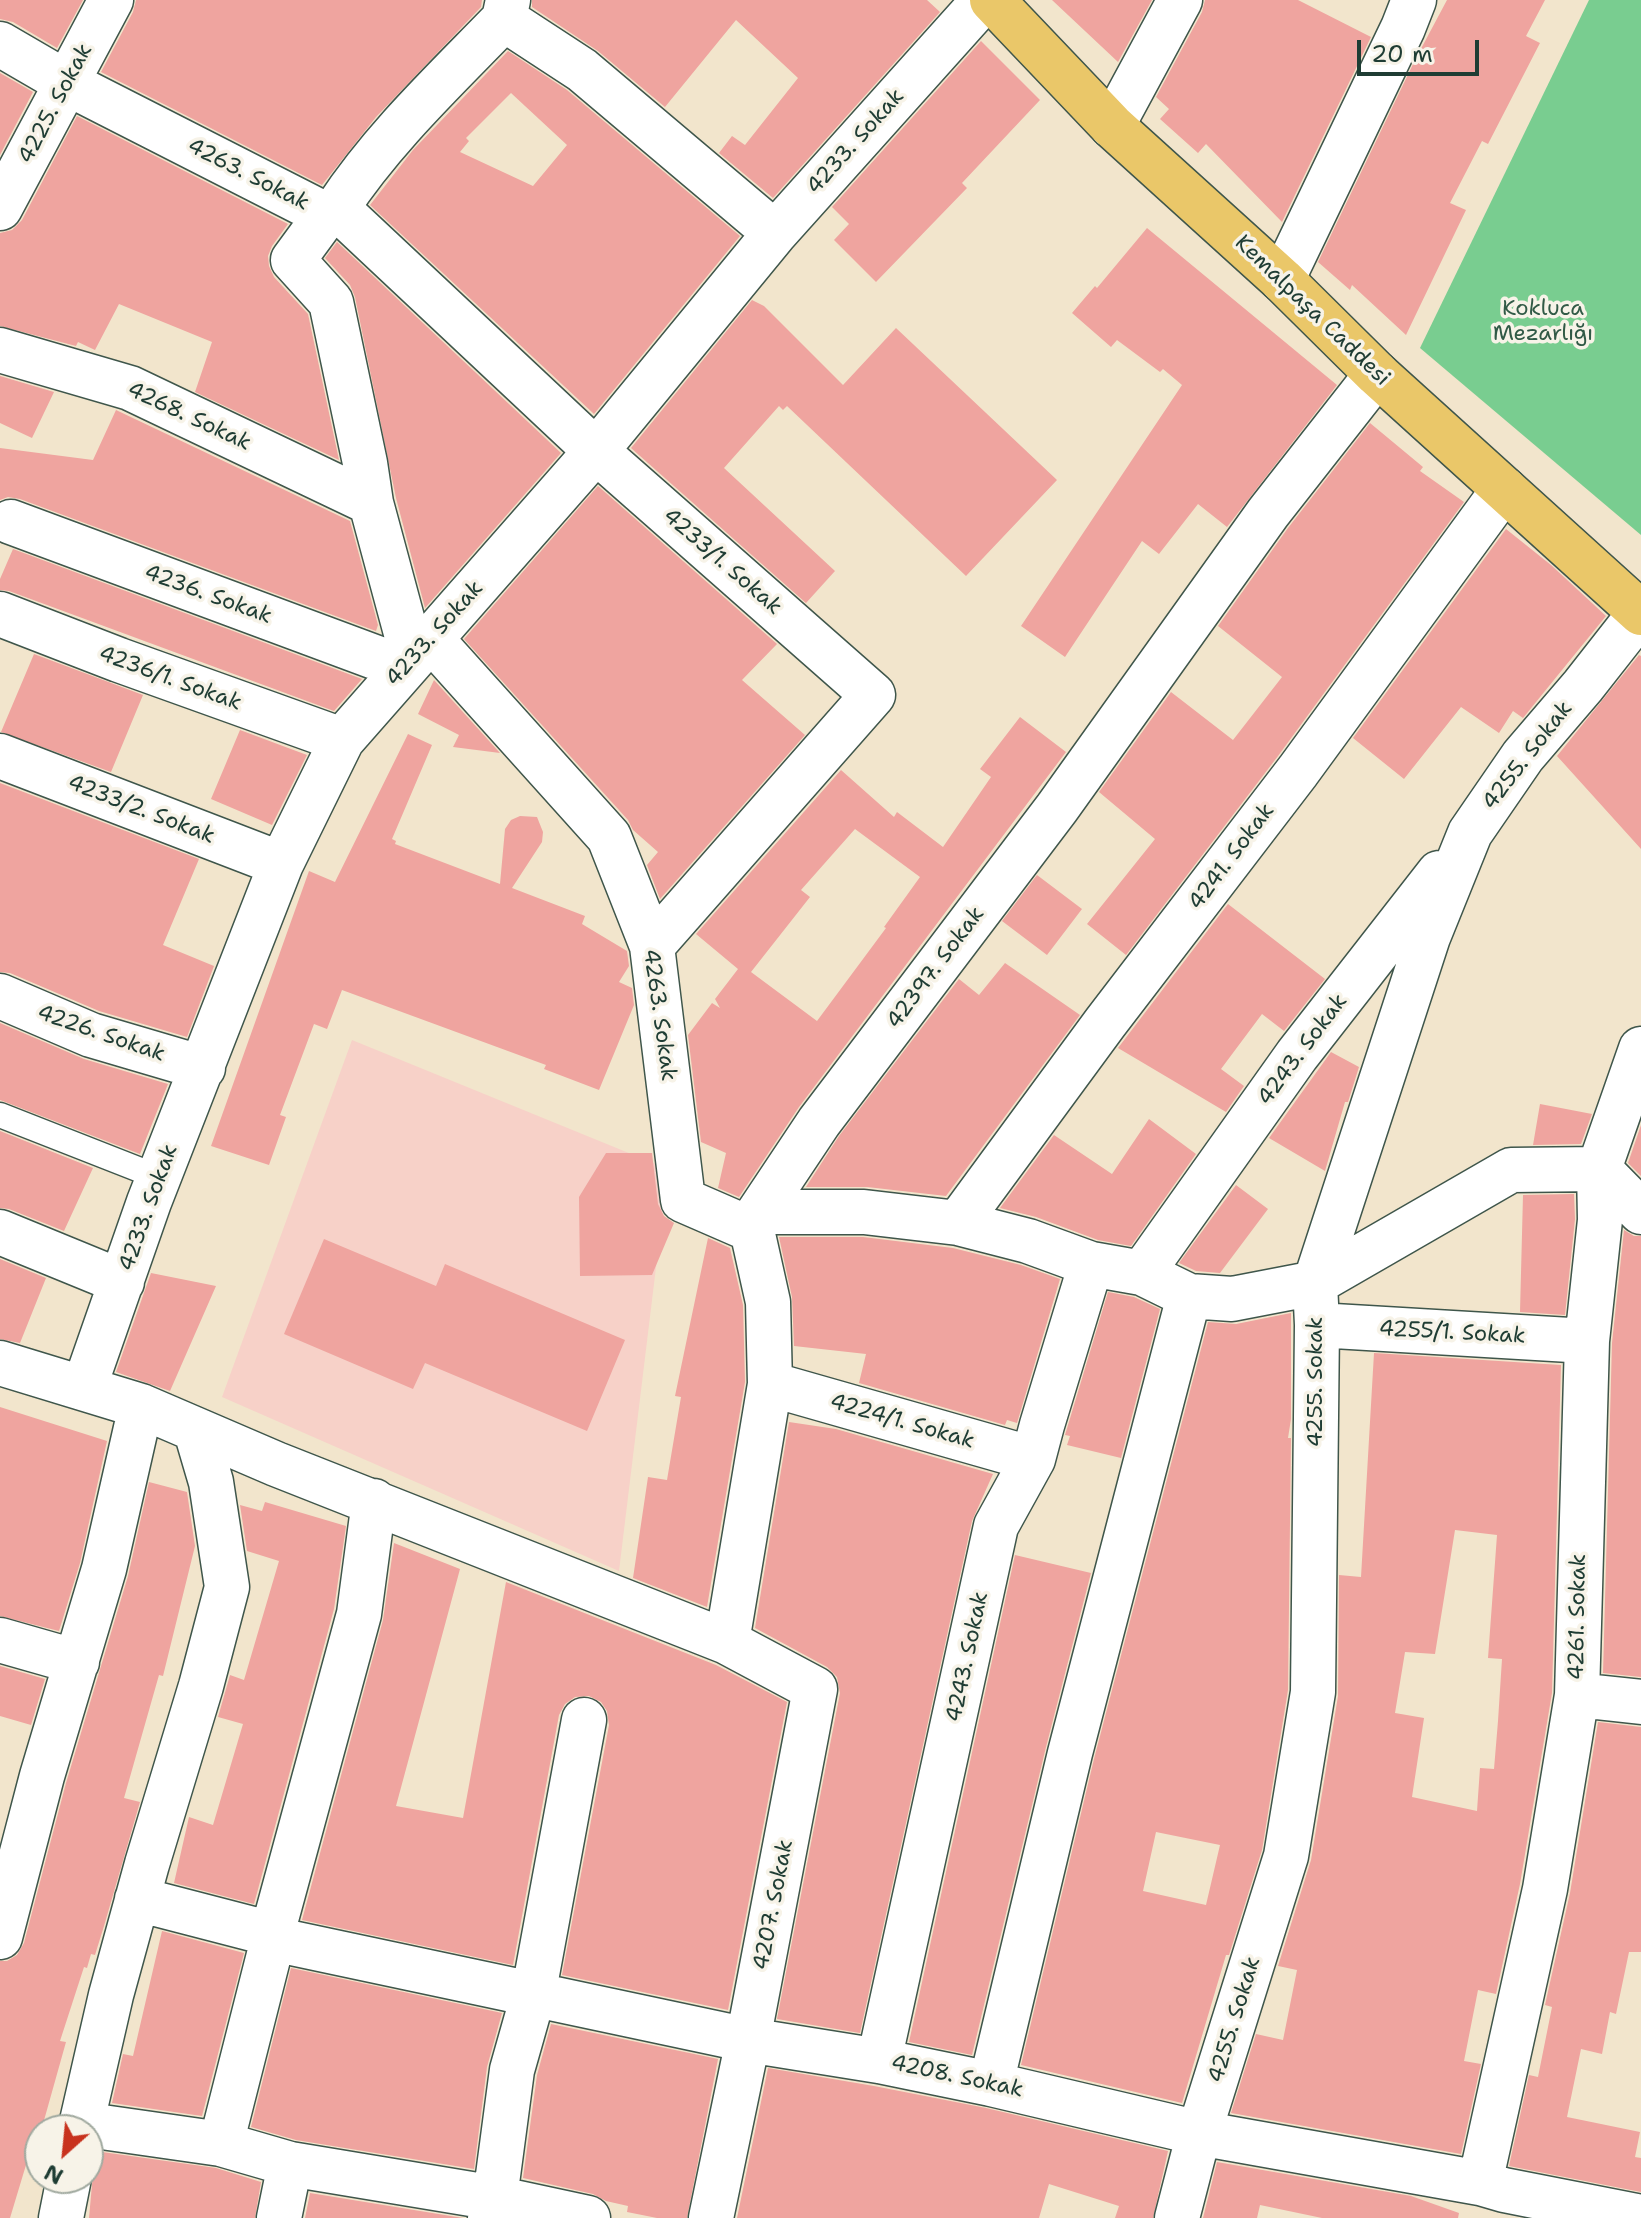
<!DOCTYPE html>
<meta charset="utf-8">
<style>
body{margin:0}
#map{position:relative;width:1641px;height:2218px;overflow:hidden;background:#f2e5cc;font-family:"Shantell Sans",sans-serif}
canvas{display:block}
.north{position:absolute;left:24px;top:2114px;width:80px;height:80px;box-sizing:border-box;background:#f7f3e8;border:2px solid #a1aaa0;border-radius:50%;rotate:207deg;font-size:22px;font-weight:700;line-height:32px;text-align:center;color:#1f3d34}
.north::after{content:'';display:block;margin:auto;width:28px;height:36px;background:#c8321e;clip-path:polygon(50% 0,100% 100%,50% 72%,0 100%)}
.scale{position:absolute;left:1357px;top:40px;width:122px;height:36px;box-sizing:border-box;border:4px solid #1f3d34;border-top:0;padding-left:10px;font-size:24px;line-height:28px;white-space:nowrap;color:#1f3d34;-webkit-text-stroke:6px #f7f3e8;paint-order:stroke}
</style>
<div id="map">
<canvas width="1641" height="2218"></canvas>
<div class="north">N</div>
<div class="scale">20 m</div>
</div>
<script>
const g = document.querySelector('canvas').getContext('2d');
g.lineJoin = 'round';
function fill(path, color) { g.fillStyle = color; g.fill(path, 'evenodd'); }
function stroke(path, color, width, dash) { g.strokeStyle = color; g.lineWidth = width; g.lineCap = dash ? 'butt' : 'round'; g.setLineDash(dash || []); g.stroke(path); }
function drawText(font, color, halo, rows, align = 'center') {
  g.font = font + ' "Shantell Sans",sans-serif'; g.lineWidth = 7; g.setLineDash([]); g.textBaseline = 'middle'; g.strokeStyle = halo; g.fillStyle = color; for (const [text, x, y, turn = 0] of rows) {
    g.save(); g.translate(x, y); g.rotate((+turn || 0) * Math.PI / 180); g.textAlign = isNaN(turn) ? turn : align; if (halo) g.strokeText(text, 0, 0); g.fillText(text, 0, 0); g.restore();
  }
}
fill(new Path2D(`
 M352,1040L668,1169L619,1571L222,1397Z`), '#f7d1c8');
fill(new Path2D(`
 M1589,0H1641V535L1420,348Z`), '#79cd90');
fill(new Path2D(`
 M0,0H83L57,48L13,22L0,19Z
 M136,0H482L481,7L376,117L322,185L101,72L133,12Z
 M532,0H927L940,12L773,198L719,153L732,136L745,145L798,78L736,20L665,107L598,51L532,7Z
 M1052,0H1152L1118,62Z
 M1205,0H1298L1371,37L1282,222L1206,144L1198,153L1160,119L1169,109L1156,97L1202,12Z
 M1447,0H1545L1526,36L1540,43L1488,144L1482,141L1450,203L1466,210L1406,335L1352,285L1350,290L1318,262L1415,60Z
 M981,41L1040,100L962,183L967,188L876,282L834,240L849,224L832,207Z
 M508,51L567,90L740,236L594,414L370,205L413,150ZM511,93L567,145L533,186L460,152L469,141L466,138Z
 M0,73L33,92L0,155Z
 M77,116L288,224L272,246L268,256L269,266L274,277L308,314L339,460L195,392L212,342L119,304L95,350L78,342L76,346L0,326V233L12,230L22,220Z
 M1147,228L1337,385L1227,527L1198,504L1159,554L1142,541L1065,657L1021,626L1182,385L1163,369L1160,372L1117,340L1111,347L1072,313L1095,286L1097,288Z
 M337,242L561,453L425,608L396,498L355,297L350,285L325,258Z
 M752,300L764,306L843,385L896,328L1057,480L966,576L787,406L783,410L779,406L724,468L835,571L806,603L631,448Z
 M0,376L54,392L32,438L0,423Z
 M116,410L350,521L378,625L376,631L20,499L8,497L0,500V448L93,460Z
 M1370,423L1423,467L1420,471L1464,502L1278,756L1126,955L1087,924L1155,839L1099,792L1171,692L1233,740L1282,677L1218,626L1288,528Z
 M598,486L777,644L742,680L805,735L660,899L647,865L658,852L633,830L628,820L464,639Z
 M1506,529L1551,565L1606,616L1523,718L1513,711L1499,733L1461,707L1404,779L1353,738Z
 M13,549L362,679L334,711L9,591L0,590V579Z
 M34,654L143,695L111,772L1,732Z
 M1639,655L1641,656V849L1557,756Z
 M434,680L500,753L453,747L459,735L418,714Z
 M1020,717L1066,752L799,1107L739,1197L718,1188L726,1153L701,1142L688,1035L712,1003L720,1008L715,999L738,969L696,934L841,770L894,817L897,812L943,847L991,777L980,769ZM855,829L920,877L884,927L886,928L817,1021L751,972L810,897L801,890Z
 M240,730L307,755L272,825L211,799Z
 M408,734L432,745L392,839L396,841L395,844L500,884L505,829L511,820L520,816L537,817L543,832L542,842L512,888L585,916L582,924L627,951L629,966L619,982L632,988L634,1005L599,1090L544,1069L546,1065L342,990L327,1029L314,1024L280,1115L286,1117L269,1165L211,1146L309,871L335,882Z
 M0,783L199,859L163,945L214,966L187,1037L99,1011L10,973L0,972Z
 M1037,875L1082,909L1047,955L1002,921Z
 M1228,904L1325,979L1284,1031L1262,1014L1221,1069L1244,1086L1226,1112L1118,1048Z
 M1005,963L1080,1015L946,1196L867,1187H806L839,1136L959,979L979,995Z
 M0,1023L84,1059L168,1084L140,1154L0,1100Z
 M1331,1052L1359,1067L1348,1102H1345L1325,1171L1269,1138Z
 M1540,1104L1592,1114L1581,1144L1533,1145Z
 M1149,1119L1196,1154L1131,1246L1098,1240L1036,1217L1000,1208L1054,1135L1112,1174Z
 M1641,1125V1176L1628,1163Z
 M0,1131L93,1168L64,1231L9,1209L0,1208Z
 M606,1153H652L658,1204L664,1216L674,1223L652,1275L580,1276L579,1197Z
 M1236,1185L1268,1209L1220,1273L1196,1271L1179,1263Z
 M1574,1194L1575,1219L1565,1315L1520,1312L1523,1195Z
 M1624,1230L1634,1236H1641V1677L1603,1673L1612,1343Z
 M779,1237H863L953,1248L1021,1265L1060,1279L1017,1423L1007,1420L1005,1425L859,1383L866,1354L794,1346L792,1297Z
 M708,1238L730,1248L743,1305L745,1382L707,1607L633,1578L648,1477L667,1480L681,1397L675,1396Z
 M324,1239L436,1286L445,1264L625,1340L587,1431L425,1363L413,1389L284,1334Z
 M0,1259L46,1278L20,1343L0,1339Z
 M151,1273L216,1286L170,1391L116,1372Z
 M1108,1292L1134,1297L1160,1309L1121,1458L1067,1445L1070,1436L1065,1435Z
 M1291,1313V1419L1288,1438H1291L1288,1690L1262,1850L1229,1955H1226L1182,2103L1021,2065L1094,1759L1208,1322L1236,1324ZM1156,1832L1220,1845L1206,1905L1143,1891Z
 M1374,1353L1561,1365L1552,1693L1520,1884L1496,1994L1478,1990L1464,2061L1481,2064L1461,2154L1231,2113L1256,2034L1283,2040L1297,1970L1278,1966L1311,1860L1338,1696L1339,1575L1361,1577ZM1455,1530L1497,1535L1488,1658L1502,1659L1498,1721L1494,1769L1480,1768L1477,1811L1412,1797L1424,1718L1395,1713L1405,1652L1435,1654Z
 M0,1407L107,1441L80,1563L59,1631L0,1616Z
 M789,1422L836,1429L993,1474L972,1521L860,2033L777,2019L840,1693L837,1677L827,1667L755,1628Z
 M149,1482L187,1492L195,1546L163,1676L159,1675L124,1798L140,1802L104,1926L95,1955L91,1954L87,1968L84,1967L60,2041L66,2042L34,2156L29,2155L10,2218H0V1961H7L17,1955L24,1943L66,1783L128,1576Z
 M265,1502L346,1526L334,1609L254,1904L174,1883L189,1817L213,1825L243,1724L218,1717L230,1675L244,1680L279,1561L247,1551L240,1505L262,1511Z
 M394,1543L460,1569L396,1806L463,1818L506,1582L716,1665L787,1702L728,2010L562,1975L609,1725L607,1711L601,1702L589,1696L575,1697L565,1704L559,1715L513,1965L302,1920L383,1620Z
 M1015,1555L1091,1573L1046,1747L972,2055L909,2042Z
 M0,1666L45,1679L31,1725L0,1716Z
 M1598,1722L1641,1727V1952H1629L1616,2014L1610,2012L1602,2054L1581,2049L1567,2117L1640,2132L1635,2157L1641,2158V2192L1509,2166L1529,2075L1538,2077L1552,2007L1545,2005L1570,1893Z
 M162,1931L244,1953L202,2116L112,2103L123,2054L133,2056Z
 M291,1968L502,2013L487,2067L474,2169L296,2140L251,2127Z
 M551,2024L718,2059L687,2218H657L627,2212L628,2206L606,2201L593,2194L523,2178L537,2075Z
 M768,2068L874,2086L986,2108L1168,2151L1153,2218H1115L1119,2206L1049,2184L1039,2218H737Z
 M95,2151L216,2168L261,2182L255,2218H89Z
 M1217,2162L1411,2196L1459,2213L1458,2218H1322L1260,2205L1257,2218H1203Z
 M310,2193L463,2218H305Z`), '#efa49f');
const service = new Path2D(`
 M0,1115L158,1177`);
const minor = new Path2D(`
 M508,0L504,19L582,70L775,233
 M0,44L67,83L326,215
 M1112,126L1180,0
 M0,208L111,0
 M337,208C383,138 445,80 504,19
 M1282,280L1403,28L1414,0
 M0,350L130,388L371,503
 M11,522L404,668
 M0,614L119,660L342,740
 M431,639L609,837L652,946L683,1200L752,1230
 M413,659L371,503L365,463L331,302L293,260L326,215L337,208L596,451L873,695L652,946
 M0,756L281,864
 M0,996L91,1035L203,1068
 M759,1212H864L958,1223L1028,1241L1091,1264L1142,1273L1189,1296L1232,1299L1315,1283L1511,1170L1599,1169L1641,1212
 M958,1223L1105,1023L1298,771L1504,489
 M0,1232L122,1282
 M1142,1273L1297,1055L1439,873
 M1317,1325L1587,1341
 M0,1363L141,1406L276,1464L727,1642L815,1689L748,2040L711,2218
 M770,1384L1033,1459
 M84,1388L149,1202L281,864L342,740L596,451L775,233L984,0
 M0,1640L77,1662
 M727,1642L770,1384L768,1302L752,1230L759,1212L819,1122L1057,808L1268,513L1377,374
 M1577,1695L1641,1702
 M137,1899L272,1934
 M0,1937L42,1776L104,1569L141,1406
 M273,1939L748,2040L879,2061L991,2084L1199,2133L1480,2183L1504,2190L1641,2217
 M879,2061L996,1526L1033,1459L1042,1425L1091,1264
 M991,2084L1070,1753L1189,1296
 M81,2124L221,2144L290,2164L495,2198L588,2218
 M80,2130L111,1995L147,1864L201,1686L227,1587L211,1482L196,1431
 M221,2144L273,1939L272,1934L359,1614L374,1501
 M1480,2183L1545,1889L1577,1695L1587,1341L1600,1220L1599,1169L1641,1049
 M61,2218L69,2178
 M279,2218L290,2164
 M490,2218L495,2198L512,2070L533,1996L584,1720
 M1177,2218L1199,2133L1286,1856L1313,1692L1317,1325L1315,1283L1428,937L1470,833L1523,756L1583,686L1641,612`);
const primary = new Path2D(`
 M992,0L1112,126L1282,280L1377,374L1641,613`);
stroke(service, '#3f564b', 27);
stroke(minor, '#3f564b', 47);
stroke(primary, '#3f564b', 47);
stroke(service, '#fff', 24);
stroke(minor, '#fff', 44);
stroke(primary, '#eac769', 44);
drawText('22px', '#1f3d34', '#f7f3e8', [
 ["4225. Sokak",56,104,-62],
 ["4233. Sokak",856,142,-48],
 ["4263. Sokak",248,175,27],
 ["Kemalpaşa Caddesi",1312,311,44],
 ["4268. Sokak",189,417,25],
 ["4233/1. Sokak",722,562,41],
 ["4236. Sokak",208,595,20],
 ["4233. Sokak",435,634,-48],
 ["4236/1. Sokak",170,679,20],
 ["4255. Sokak",1528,756,-52],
 ["4233/2. Sokak",141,810,21],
 ["4241. Sokak",1232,857,-53],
 ["42397. Sokak",936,968,-53],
 ["4263. Sokak",659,1015,82],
 ["4226. Sokak",101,1034,19],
 ["4243. Sokak",1303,1050,-53],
 ["4233. Sokak",149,1208,-70],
 ["4255/1. Sokak",1452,1333,3],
 ["4255. Sokak",1316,1382,-90],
 ["4224/1. Sokak",902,1422,16],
 ["4261. Sokak",1578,1617,-89],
 ["4243. Sokak",968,1657,-78],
 ["4207. Sokak",774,1905,-79],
 ["4255. Sokak",1235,2020,-73],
 ["4208. Sokak",957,2077,12]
]);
drawText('22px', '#315a46', '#f7f3e8', [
 ["Kokluca",1543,309],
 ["Mezarlığı",1543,334]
]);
</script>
